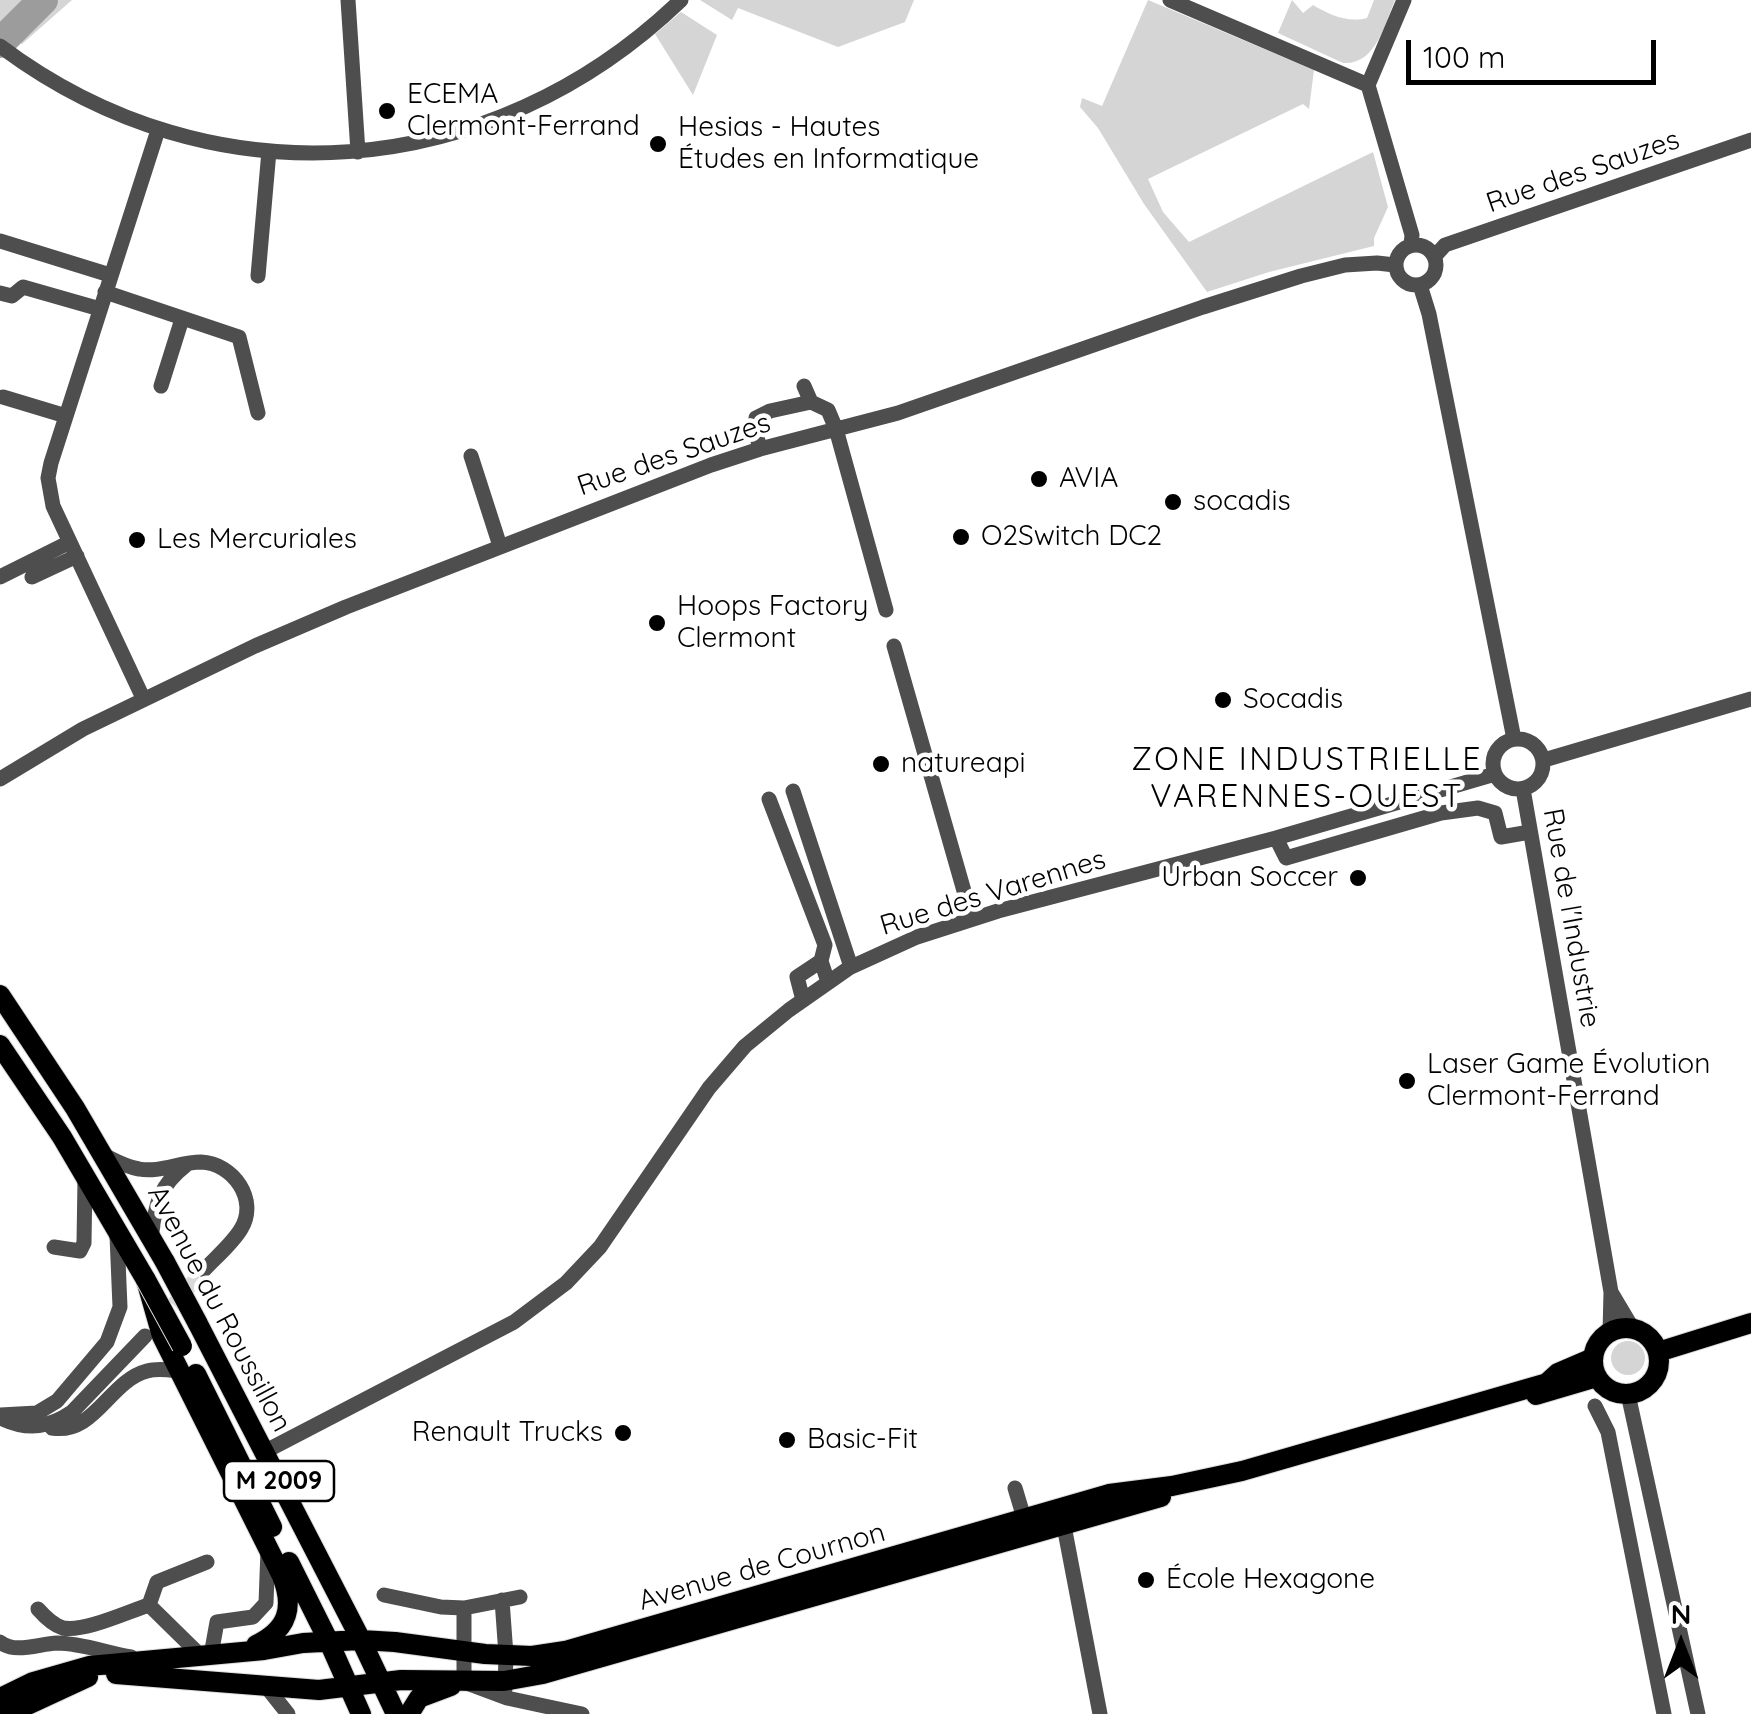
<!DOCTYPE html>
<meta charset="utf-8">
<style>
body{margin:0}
#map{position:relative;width:1751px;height:1714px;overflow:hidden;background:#fff;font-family:Quicksand,sans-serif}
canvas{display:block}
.north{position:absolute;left:1631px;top:1594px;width:100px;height:100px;-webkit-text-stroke:8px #fff;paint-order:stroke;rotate:0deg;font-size:28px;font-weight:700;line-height:40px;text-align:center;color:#000}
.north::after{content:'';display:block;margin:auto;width:35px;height:45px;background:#000;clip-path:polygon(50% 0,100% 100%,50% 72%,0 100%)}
.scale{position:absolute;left:1406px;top:40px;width:250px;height:45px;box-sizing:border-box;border:5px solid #000;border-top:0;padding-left:12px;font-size:30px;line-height:35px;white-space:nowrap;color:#000;-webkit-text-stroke:8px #fff;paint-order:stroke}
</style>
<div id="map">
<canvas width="1751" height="1714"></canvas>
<div class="north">N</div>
<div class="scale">100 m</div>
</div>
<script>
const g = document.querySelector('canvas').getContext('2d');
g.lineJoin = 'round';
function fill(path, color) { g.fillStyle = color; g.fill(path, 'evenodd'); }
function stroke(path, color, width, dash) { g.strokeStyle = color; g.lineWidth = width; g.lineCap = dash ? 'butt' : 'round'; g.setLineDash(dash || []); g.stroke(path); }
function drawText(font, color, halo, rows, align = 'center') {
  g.font = font + ' Quicksand,sans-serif'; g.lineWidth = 9; g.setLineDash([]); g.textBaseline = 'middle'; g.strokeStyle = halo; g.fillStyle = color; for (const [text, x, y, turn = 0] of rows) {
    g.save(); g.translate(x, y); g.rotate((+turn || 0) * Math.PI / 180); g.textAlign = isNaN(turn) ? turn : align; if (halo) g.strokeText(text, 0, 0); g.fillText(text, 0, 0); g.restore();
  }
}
fill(new Path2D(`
 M0,0H72L22,44L0,26Z
 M700,0H914L905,22L838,47L738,8L732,20Z
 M1148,0L1314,70L1309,109L1303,104L1148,179L1163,212L1189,242L1373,152L1388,207L1374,238V246L1269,272L1207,292L1144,204L1098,128L1080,107L1082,98L1102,106Z
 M1292,0L1303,13L1313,5C1330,15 1347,23 1367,18L1374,0H1395C1384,25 1376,65 1343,63L1278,33Z
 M681,12L717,35L693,95L655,34Z
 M1611 1358a17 17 0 1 1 34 0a17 17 0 1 1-34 0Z`), '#d5d5d5');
stroke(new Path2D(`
 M0,43L43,0`), '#9c9c9c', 30);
stroke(new Path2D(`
 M158,1322L204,1270`), '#d9d9d9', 15, [15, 8]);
const major = new Path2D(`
 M0,995L75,1108L165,1262
 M0,1045L62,1137L146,1280L162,1336L282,1576C295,1609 287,1630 256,1645
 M197,1322L361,1640L396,1714
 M1593 1361a33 33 0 1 1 66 0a33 33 0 1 1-66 0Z
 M1658,1352L1751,1323
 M196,1374L272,1527
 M1536,1395L1597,1377
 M289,1562L329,1642L361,1714
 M116,1674L319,1690L401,1680L504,1681L543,1674L1161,1497
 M0,1698L33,1682L89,1666L264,1650L303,1643L361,1640L395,1642L485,1654L532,1656L565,1651L1109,1494L1172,1486L1242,1471L1547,1383L1558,1373L1593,1358
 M8,1714L88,1677
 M409,1714L419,1698L451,1686`);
stroke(major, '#dbdbdb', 22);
stroke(new Path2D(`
 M348,0L358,152
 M1170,0L1368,85L1412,235L1411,245
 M0,46C213,206 491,183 681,0
 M1368,85L1404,0
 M0,241L110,275
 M1396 265a20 20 0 1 1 40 0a20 20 0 1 1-40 0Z
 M1435,256L1445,245L1751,140
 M258,276L269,151
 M1420,285L1429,314L1514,739
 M105,292L239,337L258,413
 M0,293L12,296L23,287L100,309
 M161,386L182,319
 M804,386L811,402L828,410L836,429L886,610
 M3,397L66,416
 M760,449L755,429L756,418L770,411L811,402
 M471,456L500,546
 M0,577L70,542
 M32,577L77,556
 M894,646L972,919
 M143,698L53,506L48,478L51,463L158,130
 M1493 764a25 25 0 1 1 50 0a25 25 0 1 1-50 0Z
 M1544,760L1751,699
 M0,779L83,729L255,646L346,607L711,465L760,449L898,413L1203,307L1301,276L1345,265L1377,263L1395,265
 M1523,789L1611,1292L1610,1333
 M793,791L851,967
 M769,799L825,945L821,961L828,982
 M1276,838L1286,858L1441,813L1478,808L1495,813L1501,837L1530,832
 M803,1000L797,977L821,961
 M102,1154C114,1160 126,1167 139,1169C159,1173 180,1162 201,1162C233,1163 259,1200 241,1229C232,1244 216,1257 204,1270
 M151,1238C156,1204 158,1187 186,1165
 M54,1247L80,1251L84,1243L85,1179
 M1611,1292L1633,1329
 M1628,1394L1698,1714
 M1595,1406L1608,1432L1664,1714
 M0,1415L37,1413L57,1401L107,1342L120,1307L117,1236
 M3,1419C29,1431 50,1427 72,1412L145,1336
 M52,1428C95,1435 109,1381 147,1371C158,1368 169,1370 180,1371
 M264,1452L514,1322L566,1283L600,1247L709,1088L745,1046L789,1010L849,968L917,937L998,911L1276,838L1495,774
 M1015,1488L1024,1518L1019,1527
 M1057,1519L1064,1526L1100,1714
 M384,1595L441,1607L464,1608L520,1597
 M502,1600L506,1655L505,1689
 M149,1605L157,1582L207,1562
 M464,1608V1682L507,1698L582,1714
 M38,1609C45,1617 53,1625 63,1628C85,1632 127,1612 149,1605L201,1656
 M0,1642C15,1654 38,1644 57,1643C81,1643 107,1653 131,1657
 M211,1655L217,1622L253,1617L266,1603L268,1550
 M265,1685L288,1714`), '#4e4e4e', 15);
stroke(major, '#000', 20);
const majorBridge = new Path2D(`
 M165,1262L197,1322
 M146,1280L182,1346`);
stroke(majorBridge, '#dbdbdb', 22, []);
stroke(majorBridge, '#000', 20);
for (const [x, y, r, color] of [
 [387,111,10,"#000"],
 [658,144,10,"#000"],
 [1039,479,10,"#000"],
 [1173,502,10,"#000"],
 [961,537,10,"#000"],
 [137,540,10,"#000"],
 [657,623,10,"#000"],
 [1223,700,10,"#000"],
 [881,764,10,"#000"],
 [1358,878,10,"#000"],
 [1407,1081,10,"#000"],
 [623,1433,10,"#000"],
 [787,1440,10,"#000"],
 [1146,1580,10,"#000"]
]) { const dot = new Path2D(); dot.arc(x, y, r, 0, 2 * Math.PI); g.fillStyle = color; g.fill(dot); stroke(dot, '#fff', 4); }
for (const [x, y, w] of [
 [279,1481,110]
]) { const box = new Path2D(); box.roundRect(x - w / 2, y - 20, w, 40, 8); g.fillStyle = '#fff'; g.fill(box); stroke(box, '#000', 2.5); }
drawText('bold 25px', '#000', null, [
 ["M 2009",279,1481]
]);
drawText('28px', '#000', '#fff', [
 ["ECEMA",407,95],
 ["Clermont-Ferrand",407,127],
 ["Hesias - Hautes",678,128],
 ["Études en Informatique",678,160],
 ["AVIA",1059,479],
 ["socadis",1193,502],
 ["O2Switch DC2",981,537],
 ["Les Mercuriales",157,540],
 ["Hoops Factory",677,607],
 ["Clermont",677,639],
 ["Socadis",1243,700],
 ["natureapi",901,764],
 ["Urban Soccer",1338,878,"right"],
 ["Laser Game Évolution",1427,1065],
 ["Clermont-Ferrand",1427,1097],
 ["Renault Trucks",603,1433,"right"],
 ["Basic-Fit",807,1440],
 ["École Hexagone",1166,1580]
], 'left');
drawText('28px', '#000', '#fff', [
 ["Rue des Sauzes",1583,172,-19],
 ["Rue des Sauzes",674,455,-19],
 ["Rue des Varennes",993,893,-17],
 ["Rue de l'Industrie",1571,918,80],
 ["Avenue du Roussillon",219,1309,62],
 ["Avenue de Cournon",762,1567,-16]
]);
g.letterSpacing = '2.5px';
drawText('32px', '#000', '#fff', [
 ["ZONE INDUSTRIELLE",1307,760],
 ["VARENNES-OUEST",1307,797]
]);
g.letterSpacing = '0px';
</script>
